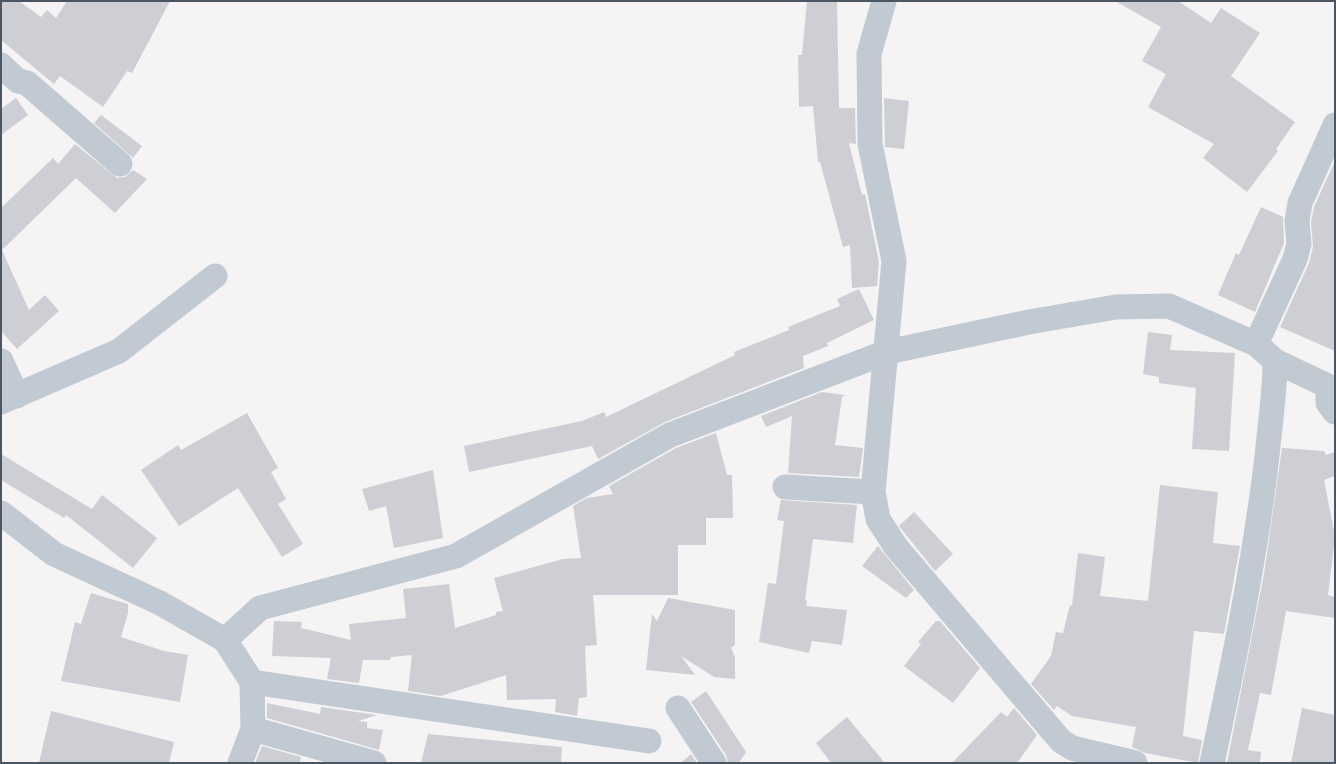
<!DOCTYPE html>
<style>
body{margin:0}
#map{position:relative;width:1336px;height:764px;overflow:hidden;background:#f5f3f3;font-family:"PT Sans",sans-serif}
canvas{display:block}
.frame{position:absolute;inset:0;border:2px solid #4a5661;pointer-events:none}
</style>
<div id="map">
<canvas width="1336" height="764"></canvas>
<div class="frame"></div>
</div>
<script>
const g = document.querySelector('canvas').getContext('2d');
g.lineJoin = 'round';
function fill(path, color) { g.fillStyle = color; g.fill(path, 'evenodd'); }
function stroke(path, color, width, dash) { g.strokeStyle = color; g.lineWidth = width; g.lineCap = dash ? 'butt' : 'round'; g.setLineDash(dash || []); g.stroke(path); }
fill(new Path2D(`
 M1,1H19L41,17L47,10L56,18L67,1H170L132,73L127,71L103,107L60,76L54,84L1,40Z
 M807,1H837L839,108H855L856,144L849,143L862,195L865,194L879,262L877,286L852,288L850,245L843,247L820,162H818L813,106L799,107L798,55H802Z
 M1115,1H1178L1211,23L1221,8L1260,33L1231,76L1295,122L1276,149L1278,151L1247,192L1203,158L1214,144L1148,107L1166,74L1142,61L1161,27Z
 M16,98L28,115L1,135V109Z
 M884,98L909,101L904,149L885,147Z
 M101,115L142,146L133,158L94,123Z
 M75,144L117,178L125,177L133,170L147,179L115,213L76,178L2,250L29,310L45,295L59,311L17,349L1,331V208L53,158L58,164Z
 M1335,161V351L1280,327L1309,263L1313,247L1311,222L1314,207Z
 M1261,207L1283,217L1284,243L1255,312L1218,295L1236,253L1239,255Z
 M859,289L874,320L827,343L828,346L803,356L804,368L665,422L598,459L592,446L469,472L464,446L582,421L604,412L606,417L735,355L734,352L789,330L788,327L840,306L837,299Z
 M1148,332L1172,335L1170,350L1235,353L1229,451L1192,449L1196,388L1159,383V377L1143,374Z
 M822,392L845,395L842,397L835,445L863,448L859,477L788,473L792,416L766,427L761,416Z
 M247,413L278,468L271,472L286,499L278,504L303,544L282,557L238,488L179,526L141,470L178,445L181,450Z
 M716,433L727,475H732L733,518H706V545H678V595H593L597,645L585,646L587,697L579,698L577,716L555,712L556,699L507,700L506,675L441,696L408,691L412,655L391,657L390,660H363L359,683L327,679L331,658L272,656L274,621L302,622L301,628L351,640L349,624L406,618L403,589L449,584L455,628L496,615V612L503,611L494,578L563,559L581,558L573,506L587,498L613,494L609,486L676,448Z
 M1282,448L1324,451L1326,455L1335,452V476L1324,480L1335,536L1328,595L1335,597V618L1286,611L1271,695L1260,693L1248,750L1261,752L1260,763H1227L1264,574Z
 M1,454L92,509L102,495L157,538L133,568L66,515L64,518L1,480Z
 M433,470L443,538L394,548L386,506L369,511L362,489Z
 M1160,485L1218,492L1213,543L1240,546L1224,634L1194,631L1183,736L1202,740L1198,763L1145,753L1132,747L1136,727L1072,716L1057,706L1054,710L1031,684L1051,656L1056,632L1063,633L1070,605L1072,606L1078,553L1105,557L1100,596L1148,601Z
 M781,500L857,505L853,543L813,539L805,600L807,601L806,606L847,610L842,645L812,641L809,653L759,642L768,583L776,584L784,521L777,520Z
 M914,512L953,554L935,571L899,526Z
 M878,546L914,590L906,598L862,566Z
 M91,593L128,604V613L121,637L164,651L188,655L180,702L61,681L75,622L81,624Z
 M668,598L735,610V645L731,648L735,657V679L714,677L681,656L695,675L646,670L652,614L657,621Z
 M936,621H940L980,668L953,703L904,666L921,644L918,642Z
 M706,691L746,752L739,763H728L726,755L691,702Z
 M267,703L320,714L321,707L377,715L358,721L367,722V728L383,730L379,750L267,718Z
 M1014,708L1037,735L1017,763H952L1001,712L1007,717Z
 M1302,708L1335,715V763H1291Z
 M51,711L174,742L169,763H39Z
 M847,717L885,763H831L816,743Z
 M428,734L562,747L561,763H421Z
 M262,746L301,757L300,763H255Z
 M691,754L697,763H681Z`), '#cdcfd5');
stroke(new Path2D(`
 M884,1L869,54L870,144L894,261L873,492L878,519L896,547L1061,741L1072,748L1135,763
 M1,65L18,81L27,83L120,164
 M1,361L17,396
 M1275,361L1328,386V403L1335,412
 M1,402L119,351L215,276
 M785,487L873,492
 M1,513L54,554L160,603L225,640L252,682L253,729L240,763
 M225,640L260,608L456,556L670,435L887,352L1029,322L1116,307L1169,306L1256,344
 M252,682L649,741
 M678,708L714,763
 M253,729L374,763
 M1212,763C1234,661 1255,559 1267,456C1270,424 1275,393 1275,361L1256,344L1295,259L1299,244L1297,221L1300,203L1335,125`), '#c1cad2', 25);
</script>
